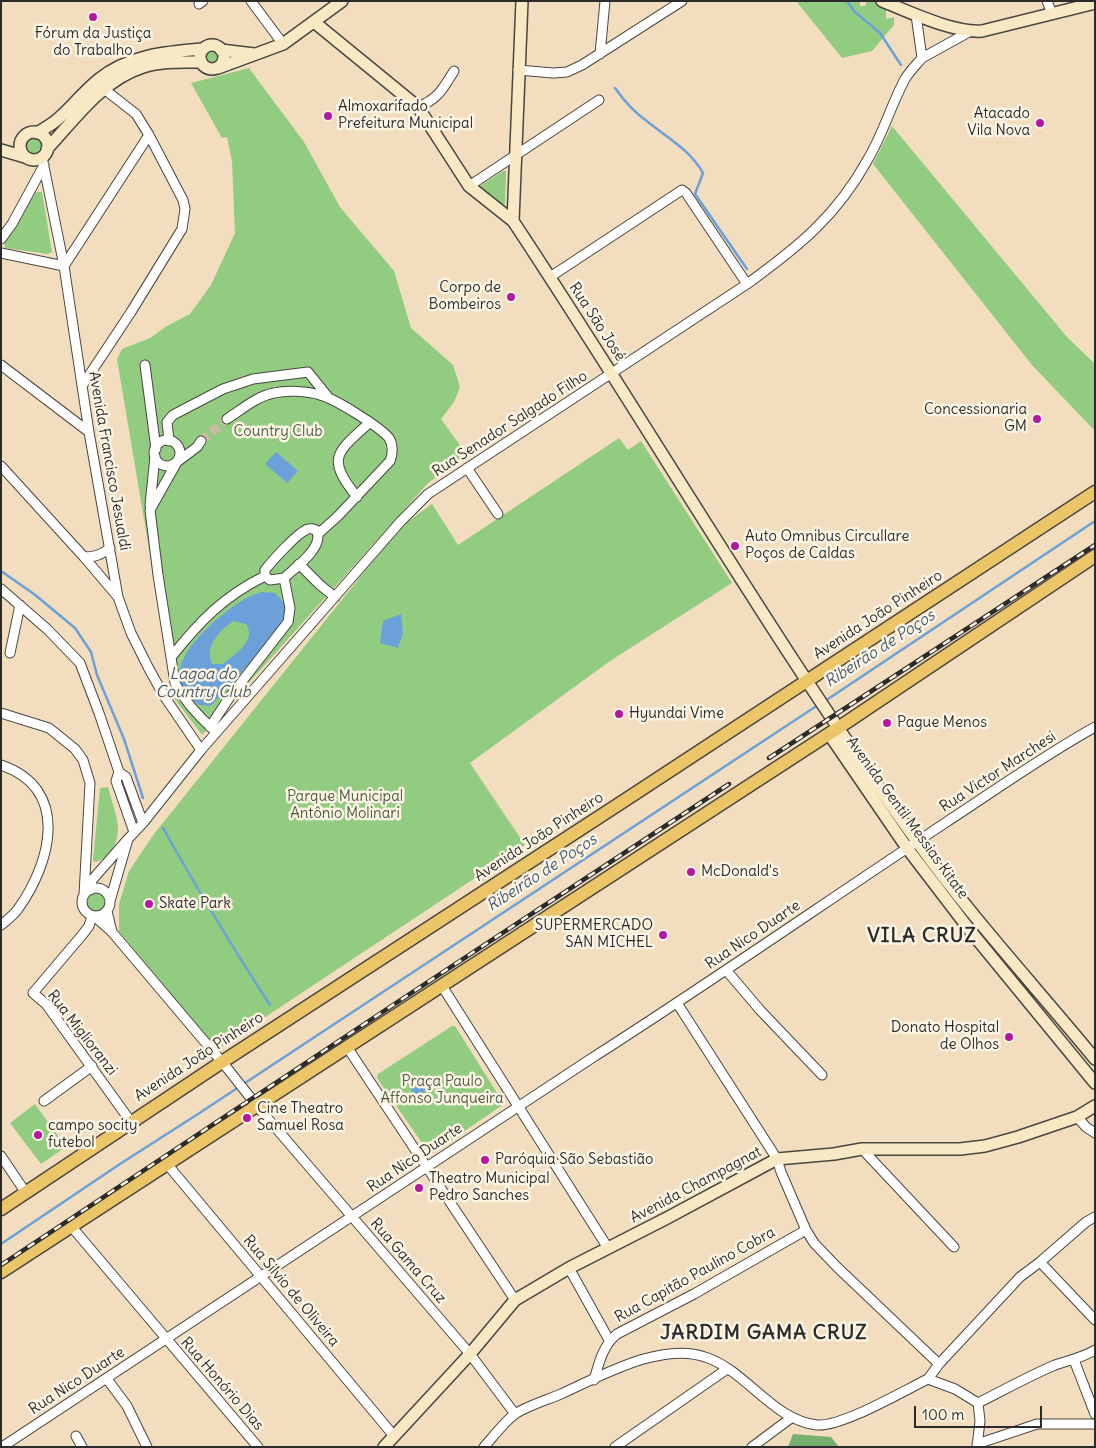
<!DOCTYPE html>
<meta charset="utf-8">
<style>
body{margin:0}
#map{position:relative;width:1096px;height:1448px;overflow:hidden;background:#f2debf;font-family:Delius,sans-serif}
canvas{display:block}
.frame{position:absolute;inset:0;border:2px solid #2b2b2b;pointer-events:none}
.scale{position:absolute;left:914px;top:1406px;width:128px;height:22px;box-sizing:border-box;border:2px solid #2b2b2b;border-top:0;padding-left:6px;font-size:15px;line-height:18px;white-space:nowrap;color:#2b2b2b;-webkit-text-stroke:4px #fcf5e5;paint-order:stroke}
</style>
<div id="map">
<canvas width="1096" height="1448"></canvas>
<div class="frame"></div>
<div class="scale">100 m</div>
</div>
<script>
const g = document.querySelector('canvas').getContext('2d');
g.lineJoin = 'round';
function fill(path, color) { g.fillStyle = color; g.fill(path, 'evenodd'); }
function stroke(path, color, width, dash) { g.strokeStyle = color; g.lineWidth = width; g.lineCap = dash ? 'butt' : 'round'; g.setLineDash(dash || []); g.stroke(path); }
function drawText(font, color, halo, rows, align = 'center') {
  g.font = font + ' Delius,sans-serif'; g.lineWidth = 5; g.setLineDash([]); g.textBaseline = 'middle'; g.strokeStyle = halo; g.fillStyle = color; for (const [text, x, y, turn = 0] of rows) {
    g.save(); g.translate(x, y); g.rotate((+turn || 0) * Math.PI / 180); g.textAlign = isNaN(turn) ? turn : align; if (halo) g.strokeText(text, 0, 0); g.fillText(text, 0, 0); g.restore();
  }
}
fill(new Path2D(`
 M796,1H860V6H865L867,1H877L886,7V19L894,17V25L872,51L842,58Z
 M203 57a9 9 0 1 1 18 0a9 9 0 1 1-18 0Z
 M249,68L304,142L340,207L394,271L411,328L453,365L460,387L454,402L441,419L467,455L428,483L202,735L174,698L117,359L122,349L150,338L167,326L190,314L211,285L235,233L232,161L227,137L222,138L191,83Z
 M892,126L1067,337L1095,364V431L1032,365L873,164Z
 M25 147a9 9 0 1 1 18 0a9 9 0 1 1-18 0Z
 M503,171H506L505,204L503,205L481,189L480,186Z
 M36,192H42L52,252L48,254L5,248L4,241Z
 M619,438L628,450L641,441L732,583L610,661L470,763L525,845L217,1049L119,931V904L129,871L154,834L369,566L406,523L432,504L458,545Z
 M108,787C113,809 126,831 111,851C106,857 103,860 95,862L93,860L100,788Z
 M87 902a9 9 0 1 1 18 0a9 9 0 1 1-18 0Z
 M452,1026H455L504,1104L431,1154L429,1153L377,1078L378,1074Z
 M35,1104L66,1147L41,1164L10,1123Z`), '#92cc80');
fill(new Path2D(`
 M793,1434L831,1437L839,1447H788Z`), '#75b06e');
fill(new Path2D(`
 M276,452L298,471L287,483L265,464Z
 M262,592L275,593L285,604V623L211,706L200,705L184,696C182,687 178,675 181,665C189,640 225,610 248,597C252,595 257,594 262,592ZM234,621L246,624C257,641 235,654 223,664H212C211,661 209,655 210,652C211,640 224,626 234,621Z
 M401,614L403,633L398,648L380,643L383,621Z
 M419,1078L427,1089L416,1097L409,1086Z`), '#6ba1d8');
stroke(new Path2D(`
 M847,1L854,11L880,33L901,65
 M615,88C624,101 635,113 648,122C668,138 690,150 703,173L695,194L747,269
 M1,571L34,594L75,628L91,652L97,675L124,739L143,798
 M825,701L1095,521
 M163,828C197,888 232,947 270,1005
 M1,1244L120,1164L198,1114L818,705`), '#6ba1d8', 2.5);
stroke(new Path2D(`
 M201,441L227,419`), '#cabaa1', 9, [9, 4.5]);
const street = new Path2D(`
 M251,1L283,44
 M1047,1L1052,14
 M199,4L203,1
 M916,15L922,58L969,32
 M600,54L605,1
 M518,70L553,73L567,72L582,65L682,1
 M418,107C438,99 443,89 454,71
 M42,157L64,266L89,432L118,597L131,633L148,667L164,696L201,750
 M469,186L599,100
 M1,239L12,224L44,165
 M1,253L64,266L149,135
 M550,277L682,190L686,193L747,284
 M1,365L89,432
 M145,365L156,449
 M82,386L131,312L182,229L185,209L183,200L149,135L136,114L104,89
 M227,419C241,410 257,396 274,393C287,390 307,391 320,395C334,398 380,427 389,438C393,444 393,454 390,461L338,516L318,534
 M154 453a13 13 0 1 1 26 0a13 13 0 1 1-26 0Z
 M169,441L167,422L173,415L223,389L253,379L308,372L328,397
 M201,441L197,447L177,462L150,510L158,575L175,683C185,702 198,716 214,730
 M1,466L84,557L118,597
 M467,468L498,514
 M357,497C326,458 336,453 369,423
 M150,505L155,456
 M84,557C95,557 101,555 110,548
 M299,564L320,585L335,597
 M1,589L47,629L80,663L99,713L119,772
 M10,653L20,605
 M172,656C200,621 224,596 265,576
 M1,713L49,728L75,749L83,760L90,783L84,895
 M210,727L229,698L288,622L290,608L284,578C295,568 326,546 316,530C313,529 312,528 308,529C298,532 272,561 265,570V576L270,580L284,578
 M1,765C71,789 51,863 18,909C14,915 7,920 1,925
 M134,832L116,781L119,772L126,777L143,823
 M128,839L143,823L201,750L401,521L428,494L747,284C798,247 837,216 868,159C883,134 891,105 905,79C909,72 916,65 922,58
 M82 902a14 14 0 1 1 28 0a14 14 0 1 1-28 0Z
 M90,890L92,880L128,839L110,901
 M92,916L89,926L83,934L33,993L46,1004L131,1122
 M94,916L112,932L107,911
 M112,932L227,1068L257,1106L470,1354L515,1414
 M726,970L760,1010L822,1075
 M442,986L608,1248
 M677,1003L777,1159L781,1172L806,1230L814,1243L837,1267L939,1364
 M347,1047L515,1300
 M44,1101L92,1066
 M1077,1117L1086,1127L1095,1133
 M862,1149L954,1247
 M1,1156L26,1193
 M167,1164L394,1436
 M71,1226L258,1447
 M1040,1262L1086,1222L1095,1217
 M569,1268L609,1340
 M1074,1360L1095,1414
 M107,1379L127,1406L147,1447
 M928,1379L939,1364L1020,1277L1040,1262L1095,1320
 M594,1380C599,1363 603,1345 617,1334L694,1294L806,1230
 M978,1403C1004,1390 1029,1376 1055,1365C1069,1360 1082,1358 1095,1350
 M76,1436L82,1447
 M977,1444L1037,1424H1095
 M2,1447L592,1058C711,982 827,901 945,823C994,791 1043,756 1095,727
 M484,1447C493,1437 505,1421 515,1414C527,1406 547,1400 561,1394C601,1376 663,1340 708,1358C748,1373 773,1420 817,1425C842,1427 903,1391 928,1379L955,1389L978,1403L980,1421L977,1447
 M615,1447L727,1369
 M752,1447L791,1418`);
const secondary = new Path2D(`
 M882,1C910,12 953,33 982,31L1095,3
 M314,22L418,107L469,186L513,221C649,426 772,640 916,840C971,917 1035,986 1095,1059
 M200 57a12 12 0 1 1 24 0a12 12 0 1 1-24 0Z
 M221,50L254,54
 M218,68L283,44L342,1
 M20 146a14 14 0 1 1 28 0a14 14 0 1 1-28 0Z
 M37,133C45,128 53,124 59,118C73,106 84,91 98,80C128,55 166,52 203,49
 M47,149C75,119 102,80 143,67C161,61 181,62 200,62
 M1,150L25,157
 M513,221L522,1
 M829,734L907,848L972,933L1095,1083
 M384,1447L470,1354L515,1300L569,1268L667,1218L777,1159L834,1154L862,1149H960L985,1146L1018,1137L1077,1117L1095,1106`);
const primary = new Path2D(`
 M1,1209L222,1062L616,806L1095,492
 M1,1272L838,728L1095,556`);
stroke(street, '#494641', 11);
stroke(secondary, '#494641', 14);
stroke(primary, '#494641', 15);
stroke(street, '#fff', 9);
stroke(secondary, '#f8e8c3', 11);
stroke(primary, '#edc569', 12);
const rail = new Path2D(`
 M769,758L1095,545
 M1,1265L399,1001L729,784`);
stroke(rail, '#2b2b2b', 4.5);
stroke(rail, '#fcf5e5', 2.5, [8]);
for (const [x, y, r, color] of [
 [93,17,5,"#b5179e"],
 [328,116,5,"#b5179e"],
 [1040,123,5,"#b5179e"],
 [511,297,5,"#b5179e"],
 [1037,419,5,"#b5179e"],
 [735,546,5,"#b5179e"],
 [619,714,5,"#b5179e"],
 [887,723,5,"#b5179e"],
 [691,872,5,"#b5179e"],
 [149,904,5,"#b5179e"],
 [663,935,5,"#b5179e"],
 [1009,1037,5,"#b5179e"],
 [247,1118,5,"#b5179e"],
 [38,1135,5,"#b5179e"],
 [485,1160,5,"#b5179e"],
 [419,1188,5,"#b5179e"]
]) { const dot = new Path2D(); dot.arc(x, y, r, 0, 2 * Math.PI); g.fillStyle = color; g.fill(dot); stroke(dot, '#fcf5e5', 2); }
drawText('15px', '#2b2b2b', '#fcf5e5', [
 ["Fórum da Justiça",93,34,"center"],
 ["do Trabalho",93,51,"center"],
 ["Almoxarifado",338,107],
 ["Prefeitura Municipal",338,124],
 ["Atacado",1030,114,"right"],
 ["Vila Nova",1030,131,"right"],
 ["Corpo de",501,288,"right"],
 ["Bombeiros",501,305,"right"],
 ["Concessionaria",1027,410,"right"],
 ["GM",1027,427,"right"],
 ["Auto Omnibus Circullare",745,537],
 ["Poços de Caldas",745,554],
 ["Hyundai Vime",629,714],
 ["Pague Menos",897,723],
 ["McDonald's",701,872],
 ["Skate Park",159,904],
 ["SUPERMERCADO",653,926,"right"],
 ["SAN MICHEL",653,943,"right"],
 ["Donato Hospital",999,1028,"right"],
 ["de Olhos",999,1045,"right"],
 ["Cine Theatro",257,1109],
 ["Samuel Rosa",257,1126],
 ["campo socity",48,1126],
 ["futebol",48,1143],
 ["Paróquia São Sebastião",495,1160],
 ["Theatro Municipal",429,1179],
 ["Pedro Sanches",429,1196]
], 'left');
drawText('15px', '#2b2b2b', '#fcf5e5', [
 ["Rua São José",597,322,57],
 ["Rua Senador Salgado Filho",510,424,-33],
 ["Avenida Francisco Jesualdi",109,461,80],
 ["Avenida João Pinheiro",878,615,-33],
 ["Rua Victor Marchesi",998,772,-33],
 ["Avenida Gentil Messias Kitate",907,818,54],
 ["Avenida João Pinheiro",539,837,-33],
 ["Rua Nico Duarte",753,935,-34],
 ["Rua Miglioranzi",82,1033,52],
 ["Avenida João Pinheiro",199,1057,-33],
 ["Rua Nico Duarte",415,1158,-34],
 ["Avenida Champagnat",696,1185,-28],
 ["Rua Gama Cruz",408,1261,49],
 ["Rua Capitão Paulino Cobra",695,1275,-29],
 ["Rua Silvio de Oliveira",291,1291,50],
 ["Rua Nico Duarte",77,1381,-33],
 ["Rua Honório Dias",222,1384,49]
]);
drawText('15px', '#4a5b44', '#fcf5e5', [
 ["Country Club",278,432],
 ["Parque Municipal",345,797],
 ["Antônio Molinari",345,814],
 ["Praça Paulo",442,1082],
 ["Affonso Junqueira",442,1099]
]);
drawText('italic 16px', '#455a70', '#fcf5e5', [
 ["Ribeirão de Poços",880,649,-33],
 ["Lagoa do",203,674],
 ["Country Club",203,692],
 ["Ribeirão de Poços",542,873,-33]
]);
g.letterSpacing = '1px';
drawText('bold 20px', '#2b2b2b', '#fcf5e5', [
 ["VILA CRUZ",922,936],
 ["JARDIM GAMA CRUZ",764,1333]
]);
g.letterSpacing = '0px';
</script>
